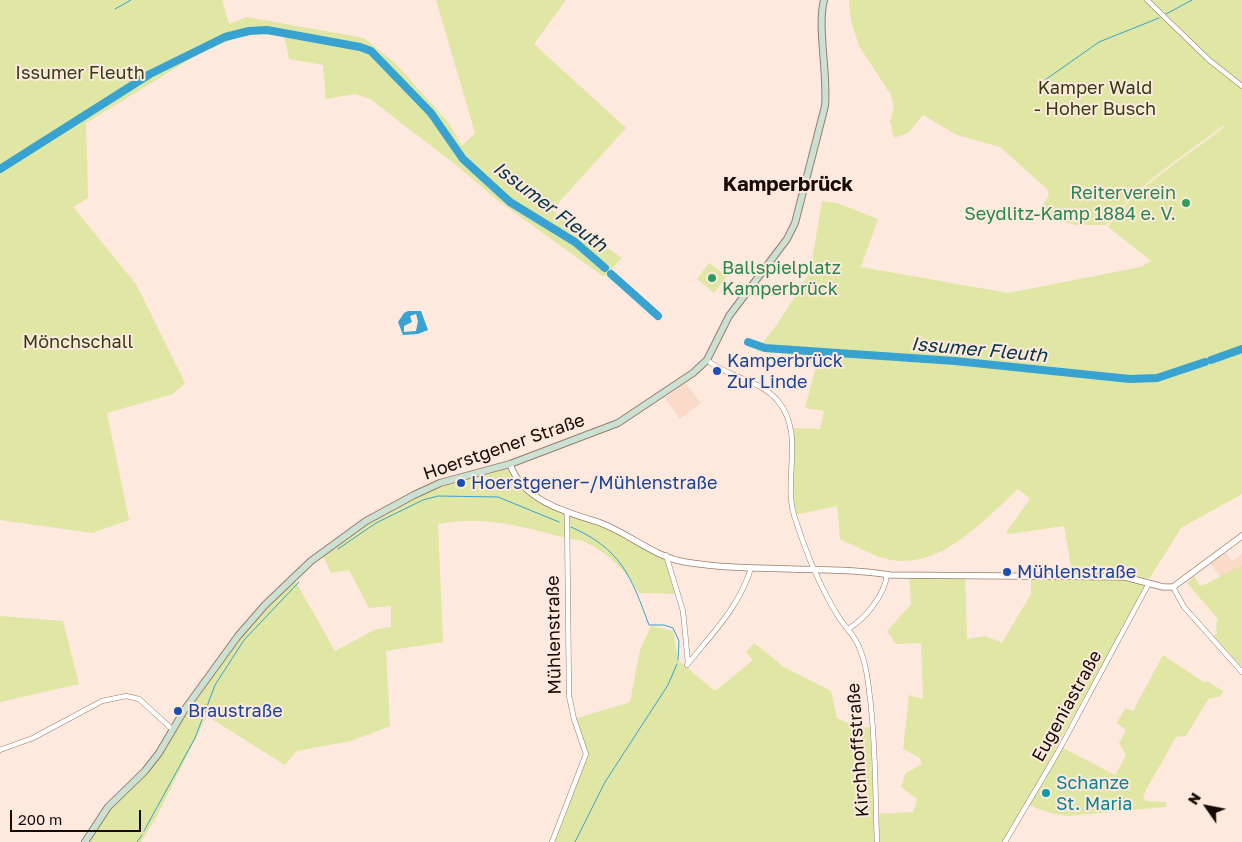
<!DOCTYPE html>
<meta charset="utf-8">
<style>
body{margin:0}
#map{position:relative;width:1242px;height:842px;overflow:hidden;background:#fde9de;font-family:"Golos Text",sans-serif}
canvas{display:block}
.north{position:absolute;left:1182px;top:782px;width:50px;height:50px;-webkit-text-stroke:4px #fde9de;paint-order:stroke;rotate:303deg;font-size:14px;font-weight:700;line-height:20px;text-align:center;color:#160b06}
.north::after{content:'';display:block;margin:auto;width:18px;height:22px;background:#160b06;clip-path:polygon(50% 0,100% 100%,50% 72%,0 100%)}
.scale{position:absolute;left:10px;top:810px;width:131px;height:22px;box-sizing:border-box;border:2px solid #160b06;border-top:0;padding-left:6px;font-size:15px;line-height:18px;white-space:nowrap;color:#160b06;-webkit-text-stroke:4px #fde9de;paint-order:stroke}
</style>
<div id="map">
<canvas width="1242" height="842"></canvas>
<div class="north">N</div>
<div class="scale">200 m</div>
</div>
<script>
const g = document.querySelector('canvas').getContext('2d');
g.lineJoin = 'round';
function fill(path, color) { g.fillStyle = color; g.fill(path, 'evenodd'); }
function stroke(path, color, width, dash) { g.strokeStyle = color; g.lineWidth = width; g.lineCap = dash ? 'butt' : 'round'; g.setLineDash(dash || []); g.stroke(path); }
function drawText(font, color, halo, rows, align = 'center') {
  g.font = font + ' "Golos Text",sans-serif'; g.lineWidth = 4; g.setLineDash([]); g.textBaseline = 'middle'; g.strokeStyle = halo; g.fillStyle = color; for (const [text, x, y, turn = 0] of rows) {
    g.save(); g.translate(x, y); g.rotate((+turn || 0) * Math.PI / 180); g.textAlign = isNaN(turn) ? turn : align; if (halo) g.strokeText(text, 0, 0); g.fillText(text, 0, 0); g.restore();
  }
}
fill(new Path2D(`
 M685,383L701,403L680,419L665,398Z
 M1223,553H1226L1232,561L1242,554V565L1221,577L1210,563Z`), '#fadac9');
fill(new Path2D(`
 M0,0H222L229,24L247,17L364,38L395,63L448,122L462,146L475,133L436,0H566L534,44L626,128L552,210L622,258L604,277L497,200L456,165L370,99L355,94L326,99L323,65L289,59L284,36L248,33L202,52L86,123L88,198L73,207L136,284L185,383L173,394L107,413L129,520L92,533L0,520Z
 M849,0H1242V494L1181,528L1149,579L1126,574L1072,573L1064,526L1009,534L1006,532L1030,499L1018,489C983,521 937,574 883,558C869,554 854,545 840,539L837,506L794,515L791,500V428L820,429L824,411L805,408L818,358L756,351L776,326L810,272L822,201L837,203L878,219L861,267L1008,293L1141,267L1151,261L1108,227C1134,187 1188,157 1225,126L1229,130L1224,125C1188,153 1133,187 1107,225H1075L1038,215L1049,195L1047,189L1000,147L957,135L923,115L908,133L894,138L890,121L894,108L891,95L859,46L851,21Z
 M709,263L727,276L714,293L697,279Z
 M510,464L518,483L567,513L600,523L666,555L680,594L639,593C626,570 609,554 585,542C578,539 569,539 562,537C520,526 482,515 438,524L443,642L386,651L390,726L351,741L297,751L285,765L207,716L157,816L141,842H85L90,832L145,769L238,636L293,577L335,651L376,629L391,627V606L369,608L349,570L331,573L322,553L414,495L440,483Z
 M1242,565V667L1214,636L1217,633L1216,622L1218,619L1187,583L1194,576L1200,586L1206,584Z
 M909,574L965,575L967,639L986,636L1002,643L1031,594V578L1122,579L1147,586L1055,749L1058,752L1005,842H877L876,814L913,812L917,799L901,787L906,773L922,764L920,758L903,749L909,695L923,699L921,643L896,644L887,631L911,604Z
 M0,616L63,621L79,684L0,702Z
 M651,626L673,631L678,660L715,691L753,660L746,652L754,643L784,667L831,691L837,718L858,728L870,727L876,842H552L586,755L574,719L630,702L640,650Z
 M1163,655L1205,683L1207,681L1223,691L1220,697L1209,698L1186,736L1176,737L1146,790L1143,798L1146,801L1167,802L1166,807L1068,816L1051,813L1028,805L1063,748L1115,775L1126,755L1119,743L1126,730L1117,723L1125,708L1133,711Z`), '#e0e7a5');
fill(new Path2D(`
 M408,311H421L428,330L418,334L403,335L398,322L404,313ZM416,314L418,321L416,331L404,332V326L412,322L410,316Z`), '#38a2d1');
stroke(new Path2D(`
 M115,9L131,0
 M1166,14L1192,0
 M1045,80L1099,42L1159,18
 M571,527C621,549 631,576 649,625H664L673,628L679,641L678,660
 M338,549L376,523L423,500L438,496L498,497L559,522
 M144,831L195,738L215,685L244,640L299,582
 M137,842L142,835
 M575,842L605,782L668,685L677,664`), '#38a2d1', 1);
stroke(new Path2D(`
 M0,169L150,74L225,37L249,31L267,30L360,47L371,51L431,113L463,159L510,202L575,242L605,268
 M611,274L658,316
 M748,342L765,348L955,361L1130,379L1157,378L1205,362
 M1211,360L1242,349`), '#38a2d1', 8);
const minor = new Path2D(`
 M1147,0L1209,60L1242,86
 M707,360C728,378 760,379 778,401C805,434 783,478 794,515C805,550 820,588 840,619C846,628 855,636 859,647C866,663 868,681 870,698C876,746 875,794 877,842
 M666,555L683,611L688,663
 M1173,587L1184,607L1242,672
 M848,629C865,619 885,595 887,574
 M687,665C711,635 740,606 751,568
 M0,750L33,738L102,701L126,696L139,699L172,729
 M552,842L586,754L574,719L569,696L567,513
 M1005,842L1058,752L1149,583`);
const tertiary = new Path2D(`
 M510,464C522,500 565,512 598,522C627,532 654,557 685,562C752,573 822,565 890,575L1125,577L1163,587H1173L1242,536`);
const secondary = new Path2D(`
 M85,842L108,807L145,771L159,753L185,709L238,636L265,605L311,561L366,521L414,495L440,483L510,464L618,423L693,373L707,360L729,316L787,239L795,223L825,106C828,74 817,27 824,0`);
stroke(minor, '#997c6b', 5.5);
stroke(tertiary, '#997c6b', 7);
stroke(secondary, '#997c6b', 8);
stroke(minor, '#fff', 4.5);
stroke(tertiary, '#fff', 5.5);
stroke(secondary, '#cbe1d3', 6);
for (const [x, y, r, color] of [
 [1186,203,5,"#2e9e5b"],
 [712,278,5,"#2e9e5b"],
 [717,371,5,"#1a4fb4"],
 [461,483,5,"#1a4fb4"],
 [1007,572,5,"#1a4fb4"],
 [178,711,5,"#1a4fb4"],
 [1046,793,5,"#0f9aa8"]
]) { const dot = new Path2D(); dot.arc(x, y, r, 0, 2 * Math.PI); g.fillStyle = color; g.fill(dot); stroke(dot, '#fde9de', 2); }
drawText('18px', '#363911', '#fde9de', [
 ["Issumer Fleuth",80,73],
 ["Kamper Wald",1095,88],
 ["- Hoher Busch",1095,109],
 ["Mönchschall",78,342]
]);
drawText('18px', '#27864d', '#fde9de', [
 ["Reiterverein",1176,193],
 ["Seydlitz-Kamp 1884 e. V.",1176,214],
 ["Ballspielplatz",722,268,"left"],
 ["Kamperbrück",722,289,"left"]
], 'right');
drawText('18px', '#164399', '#fde9de', [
 ["Kamperbrück",727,361],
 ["Zur Linde",727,382],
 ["Hoerstgener−/Mühlenstraße",471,483],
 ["Mühlenstraße",1017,572],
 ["Braustraße",188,711]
], 'left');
drawText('18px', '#160b06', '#fde9de', [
 ["Hoerstgener Straße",504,447,-19],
 ["Mühlenstraße",554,635,-91],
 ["Eugeniastraße",1067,706,-61],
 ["Kirchhoffstraße",858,750,-94]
]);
drawText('18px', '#0d838f', '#fde9de', [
 ["Schanze",1056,783],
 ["St. Maria",1056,804]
], 'left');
drawText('italic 19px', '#043447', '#fde9de', [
 ["Issumer Fleuth",550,207,37],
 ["Issumer Fleuth",979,350,5]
]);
drawText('bold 20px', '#160b06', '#fde9de', [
 ["Kamperbrück",788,185]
]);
</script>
